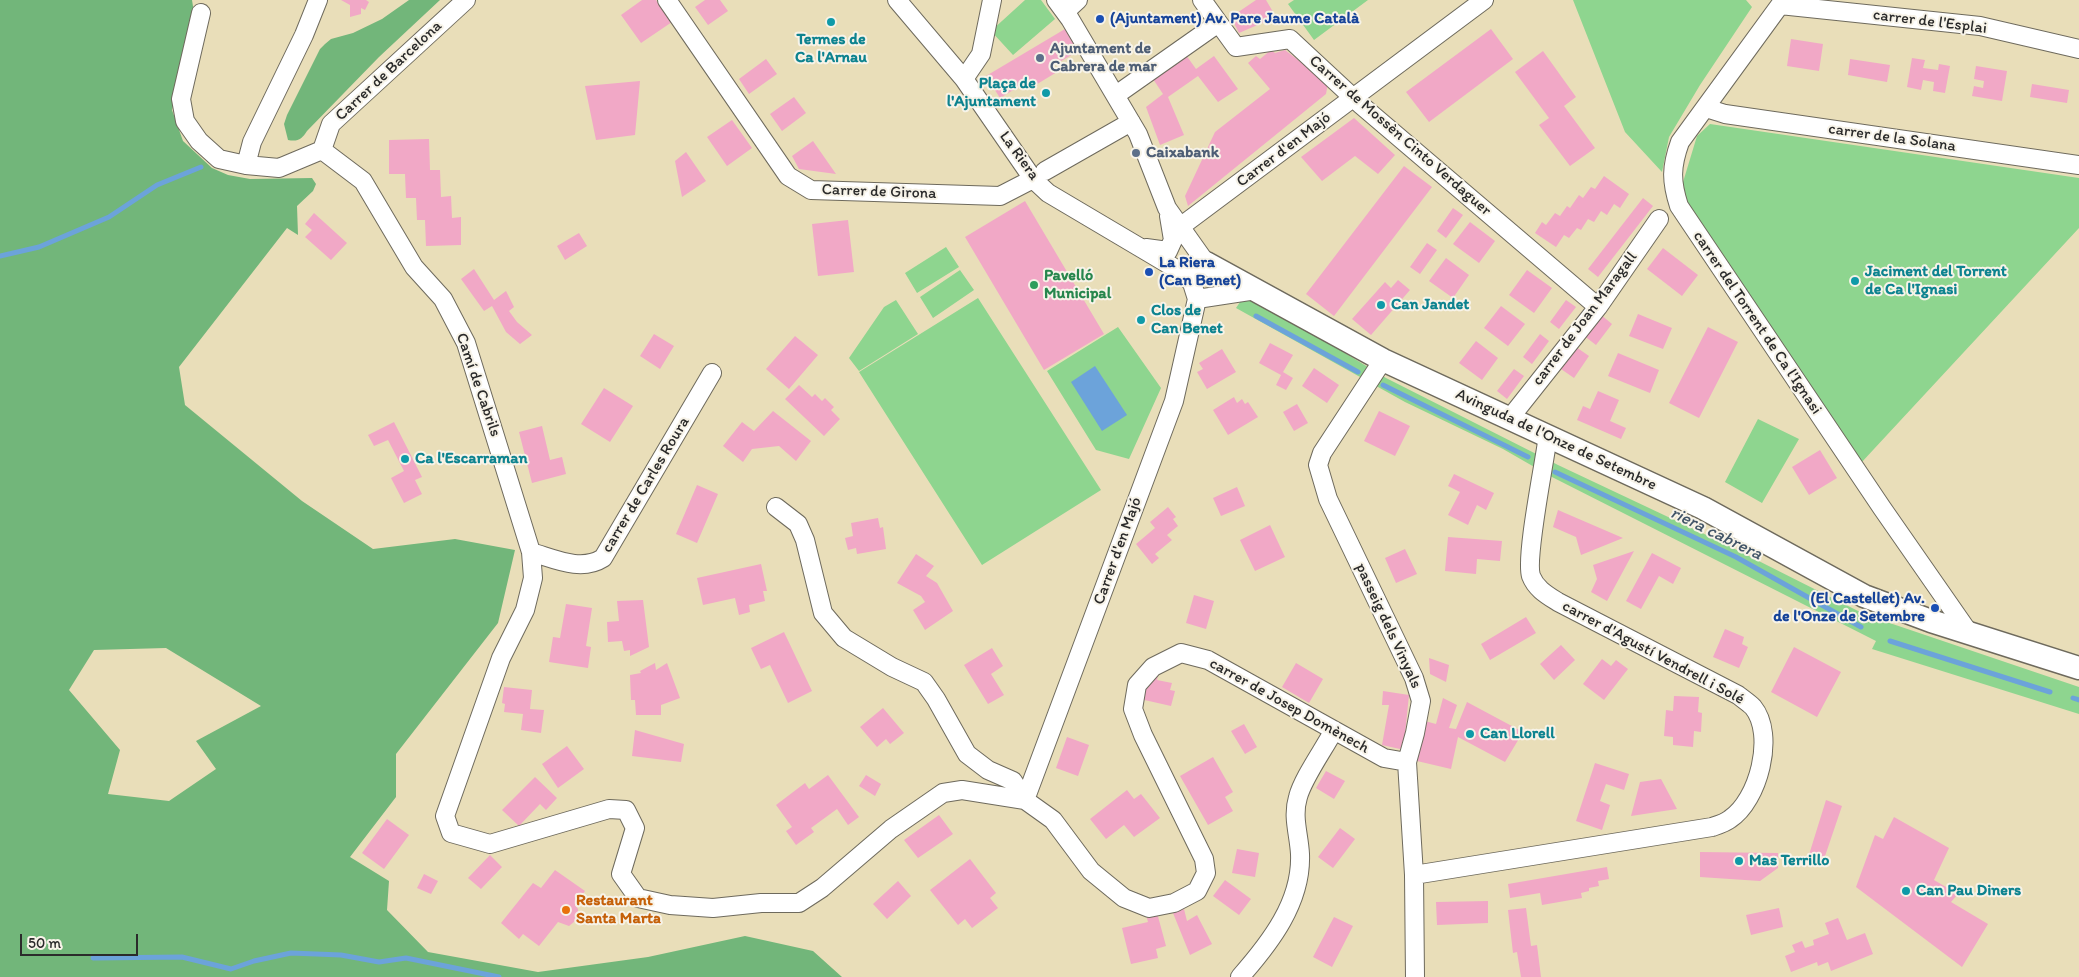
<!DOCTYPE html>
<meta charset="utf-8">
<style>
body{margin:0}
#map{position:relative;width:2079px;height:977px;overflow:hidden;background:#e9deb9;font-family:Itim,sans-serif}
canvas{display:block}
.scale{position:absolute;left:20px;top:934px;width:118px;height:22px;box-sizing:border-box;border:2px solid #2b2b2b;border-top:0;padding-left:6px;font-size:15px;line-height:18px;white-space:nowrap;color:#2b2b2b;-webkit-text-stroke:4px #f7f3e8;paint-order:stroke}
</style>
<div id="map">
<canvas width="2079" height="977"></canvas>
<div class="scale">50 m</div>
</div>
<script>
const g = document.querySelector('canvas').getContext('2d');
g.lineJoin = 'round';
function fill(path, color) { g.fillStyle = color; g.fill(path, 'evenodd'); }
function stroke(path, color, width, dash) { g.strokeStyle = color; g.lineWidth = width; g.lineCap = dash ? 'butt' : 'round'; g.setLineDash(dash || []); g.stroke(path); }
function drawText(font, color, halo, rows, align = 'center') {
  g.font = font + ' Itim,sans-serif'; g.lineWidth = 4; g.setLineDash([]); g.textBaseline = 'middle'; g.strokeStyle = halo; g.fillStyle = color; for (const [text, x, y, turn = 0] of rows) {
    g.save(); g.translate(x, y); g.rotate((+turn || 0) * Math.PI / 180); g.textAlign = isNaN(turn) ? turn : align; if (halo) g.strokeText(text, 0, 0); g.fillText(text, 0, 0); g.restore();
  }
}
fill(new Path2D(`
 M1025,0H1041L1055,19L1013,55L991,31Z
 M1294,0H1368L1314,40L1288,4Z
 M1573,0H1746L1752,7L1700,85L1669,137L1662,172L1625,132Z
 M1710,124L2079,178V228L1861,463L1680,192L1697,136Z
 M946,247L959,267L917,293L905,273Z
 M960,270L974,290L933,318L920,297Z
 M1246,293L1386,378L1558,465L1719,541L1866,615L2079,687V714L1872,649L1876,641L1550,476L1503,449L1405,402L1236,308Z
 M978,298L1101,490L982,565L859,372Z
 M896,300L918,334L859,371L849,358L884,307Z
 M1118,327L1161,388L1129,459L1096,450L1047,371Z
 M1758,419L1799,439L1762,503L1725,482Z`), '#8ed58f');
fill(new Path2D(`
 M0,0H192L195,19L172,110L183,141L212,168L228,175L250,179L312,178L316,184L313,191L297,206L298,235L287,228L179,367L185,405L302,501L373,549L455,539L515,550L498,623L396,754V797L350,857L389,881L387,910L428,952L538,972L648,957L745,936L813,951L842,977H0ZM166,648L261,706L196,741L216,769L169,801L108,794L120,750L69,690L94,650Z
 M409,0H440L379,57L307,131C302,139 298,142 288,140L284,124L287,115L320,49L325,44L331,39L353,33L382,19Z`), '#72b67a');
fill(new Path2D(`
 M1095,366L1127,415L1102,431L1071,382Z`), '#6ca3da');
stroke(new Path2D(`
 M0,256L39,247L109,217L157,185L201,167
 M1256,316L1358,372
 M1383,385L1528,457
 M1555,472L1736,557L1861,627
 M1890,641L2050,692
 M2073,698L2079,700
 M93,958L182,957L231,969L254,961L291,953L341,955L379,962L406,958L499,977`), '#6ca3da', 5);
fill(new Path2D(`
 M341,0H366L369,2L365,10L361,8V14L350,17V5Z
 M642,0H656L672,22L641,43L621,15Z
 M705,0H720L728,11L708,25L695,7Z
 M1256,0H1266L1276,17L1239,33L1231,17Z
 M1065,29L1078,51L1053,66L1057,72L1029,89L1025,83L1000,98L986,76Z
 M1491,29L1513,59L1429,122L1406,92Z
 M1791,39L1823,44L1819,71L1787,66Z
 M1271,50L1275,53L1285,50L1328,83L1326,94L1188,206L1185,196L1215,132L1270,89L1248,63L1256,56L1260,59Z
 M1543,51L1576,97L1564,106L1595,148L1570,166L1539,125L1549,118L1515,72Z
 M1186,55L1196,69L1214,56L1238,89L1218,102L1198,76L1168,97L1184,135L1160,145L1146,107L1163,94L1153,79Z
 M1912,58L1925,60L1923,68L1938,70L1939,64L1950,66L1945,93L1933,91L1934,82L1923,80L1921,90L1907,87Z
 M766,59L777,74L749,94L739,79Z
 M1850,59L1890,65L1887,82L1848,75Z
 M1976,66L2007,71L2002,101L1972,96L1974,86L1983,88L1984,81L1974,79Z
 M640,81L635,135L596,140L585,86Z
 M2032,84L2069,90L2067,103L2030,97Z
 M794,97L806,113L782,131L770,114Z
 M1354,118L1395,155L1378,174L1355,156L1322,181L1301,157Z
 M732,120L752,148L727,166L707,137Z
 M429,139L430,170H440L441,197L451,196L452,218L461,217V245L426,246L425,220H417L416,198H406L405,174H389V140Z
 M813,141L836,174L799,169L792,156Z
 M686,152L706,181L682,197L675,161Z
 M1404,166L1432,187L1334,316L1306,294Z
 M1604,176L1629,194L1620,208L1614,204L1607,215L1601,211L1594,222L1588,219L1581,230L1577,228L1569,238L1564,235L1556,247L1535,233L1542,222L1546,225L1555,213L1560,216L1567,206L1570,208L1579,195L1583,198L1591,187L1595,189Z
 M1643,198L1653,206L1598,277L1588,269Z
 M1025,201L1104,334L1044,370L965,237Z
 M1453,208L1463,215L1446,238L1437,231Z
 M314,213L347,243L331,260L305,237L312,230L305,224Z
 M848,220L854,272L818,276L812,224Z
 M1470,222L1495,241L1479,263L1453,244Z
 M579,233L587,246L565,260L557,246Z
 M1427,243L1437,250L1420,274L1410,267Z
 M1663,248L1698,275L1682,296L1647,269Z
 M1446,258L1469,275L1453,298L1429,281Z
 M474,269L494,300L506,291L514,307L509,311L517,322L532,335L520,344L506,332L492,306L484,311L461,279Z
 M1527,270L1552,288L1534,313L1509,295Z
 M1398,280L1410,290L1371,335L1352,319L1385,282L1391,288Z
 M1566,300L1576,307L1559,329L1550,322Z
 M1501,306L1525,324L1508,346L1484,328Z
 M1600,314L1612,324L1596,345L1583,335Z
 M1638,314L1672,328L1663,349L1629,336Z
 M1708,327L1738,342L1699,418L1669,403Z
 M654,334L674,346L660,369L640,356Z
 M1540,334L1549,341L1532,364L1523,357Z
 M795,336L818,355L789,389L766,369Z
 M1476,341L1498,358L1482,380L1459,363Z
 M1270,343L1293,355L1283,372L1293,378L1286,390L1276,385L1281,375L1259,363Z
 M1576,347L1589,356L1574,378L1561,369Z
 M1222,349L1236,372L1207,389L1197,372L1203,369L1199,363Z
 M1618,353L1659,370L1650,393L1608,376Z
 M1314,368L1339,385L1327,403L1302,386Z
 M1514,369L1524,376L1507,399L1497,391Z
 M799,385L812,397L815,394L822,401L825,398L834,407L831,410L840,419L824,436L785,399Z
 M604,388L633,406L610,442L581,424Z
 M1598,391L1619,400L1610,421L1626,428L1621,439L1577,420L1583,406L1590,409Z
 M1234,397L1237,403L1242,399L1245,404L1248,402L1258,417L1228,435L1213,410Z
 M1297,404L1308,423L1294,431L1283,412Z
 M773,411L811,441L796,461L779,446L752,449L743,462L723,446L742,422L754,431Z
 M1379,411L1410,426L1395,456L1364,441Z
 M394,422L422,477L415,480L422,494L404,503L391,478L404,471L388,440L374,446L368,435Z
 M542,426L550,460L562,457L566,474L532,483L519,432Z
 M1820,450L1837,478L1809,495L1792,467Z
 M1454,474L1494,493L1486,510L1477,505L1468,525L1448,515L1460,492L1448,486Z
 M697,485L718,494L697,543L676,534Z
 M1237,487L1245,506L1221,516L1213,498Z
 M1168,507L1176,517L1173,519L1178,526L1167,535L1172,540L1155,554L1159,558L1152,564L1136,544L1155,528L1150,522Z
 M1558,510L1623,538L1581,555L1576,537L1553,527Z
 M878,518L880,528L883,527L886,549L857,554L856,548L848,550L845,538L853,536L851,523Z
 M1270,525L1285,557L1255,571L1240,540Z
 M1448,537L1502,541L1500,561L1477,559L1476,574L1445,571Z
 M1405,549L1417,574L1396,583L1385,558Z
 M1634,551L1607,601L1591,592L1597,579L1593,565Z
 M1652,553L1681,568L1673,584L1659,576L1641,609L1626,601Z
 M916,554L934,566L926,576L937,583L953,611L925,630L913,610L925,602L921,596L897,583Z
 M761,564L767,591H763L765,601L749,605L750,612L739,615L735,598L703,605L697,578Z
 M1194,595L1214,601L1206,629L1186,623Z
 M643,600L649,647L630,656V650L624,651L622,641L608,642L607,622L619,621L617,601Z
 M566,604L592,608L586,646L591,647L588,668L549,662L553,637L560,638Z
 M1526,617L1536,633L1490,660L1481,644Z
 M1725,629L1744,637L1742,644L1748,647L1739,668L1713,657Z
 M784,632L812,691L788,703L770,665L761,669L751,648Z
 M1561,645L1575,660L1554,680L1540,664Z
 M1794,647L1841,672L1817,717L1771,692Z
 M992,648L1003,666L991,674L1004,695L988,704L964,665Z
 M1429,658L1449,665L1446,682L1430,674Z
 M1602,659L1611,666L1616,660L1628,669L1604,700L1583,684Z
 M655,663L656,670L667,663L680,698L661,705V715H636L635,700H631L630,675L641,673L640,671Z
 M1296,663L1323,679L1309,703L1282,687Z
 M1149,674L1158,676L1157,680L1172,683L1170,690L1175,691L1171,706L1140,699Z
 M504,687L532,690L530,709L544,710L541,733L521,730L523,714L504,712L505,704L502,703Z
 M1383,691L1409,695L1404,744L1400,749L1382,745L1389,705H1382Z
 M1674,696L1699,697L1698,712L1702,713L1701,732L1694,731L1693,747L1673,745V737L1664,736L1666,710L1673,711Z
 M1443,698L1457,705L1449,728L1456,729L1467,702L1523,732L1505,762L1458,737L1451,769L1417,761L1421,720L1436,724Z
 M883,708L904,733L890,744L886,739L877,747L860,727Z
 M1244,724L1257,747L1245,754L1231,731Z
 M635,730L684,744L681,762L632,756Z
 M1067,737L1089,745L1078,776L1056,768Z
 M567,746L584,769L558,788L542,764Z
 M1213,757L1233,792L1225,797L1233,811L1208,825L1180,776Z
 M1595,763L1629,774L1624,790L1606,784L1600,801L1610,805L1602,830L1576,821Z
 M1326,771L1345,781L1334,799L1316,788Z
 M828,775L859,817L848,825L837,809L811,828L814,832L796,845L786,831L792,827L776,805L805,783L809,789Z
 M866,775L881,784L875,796L859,786Z
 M535,777L557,798L546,810L540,804L519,826L502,810Z
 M1661,779L1677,809L1631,816L1640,782Z
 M1127,790L1134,799L1141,794L1160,818L1134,837L1124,825L1106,839L1090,819Z
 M1826,800L1842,806L1823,862L1808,858Z
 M939,815L953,834L918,858L904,840Z
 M1894,817L1949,848L1934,880L1958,894L1951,902L1988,924L1962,967L1856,887L1875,835L1883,839Z
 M387,819L409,835L384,869L362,853Z
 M1340,828L1355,839L1333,868L1318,857Z
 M1237,849L1259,853L1255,877L1232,873Z
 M1700,852L1778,853V868L1760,881L1700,877Z
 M490,855L502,867L481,889L468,878Z
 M970,859L996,893L990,898L998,908L972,928L965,919L958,925L930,890Z
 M1607,867L1609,879L1598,881L1599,886L1589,888V891L1581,893L1582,898L1542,905L1540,893L1510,898L1508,884Z
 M555,870L585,891L575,905L578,909V917L575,921L569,926L558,922L539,946L523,934L519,939L501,923L533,883L541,888Z
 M424,874L438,881L431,894L417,888Z
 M1225,880L1251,899L1239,915L1213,896Z
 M898,881L911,896L887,919L873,904Z
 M1488,901V923L1437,925L1436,902Z
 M1526,908L1531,946L1537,945L1541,977H1521L1517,952L1513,953L1508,910Z
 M1779,908L1783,927L1751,935L1746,915Z
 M1156,909L1166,946L1156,949L1158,958L1131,964L1122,928L1148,922L1145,911Z
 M1184,909L1187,921L1197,915L1212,944L1190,955L1173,913Z
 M1334,917L1353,926L1332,967L1313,957Z
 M1838,918L1847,940L1865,933L1873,954L1831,971L1828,962L1818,966L1817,962L1791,972L1785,956L1795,952L1792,945L1802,941L1805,948L1814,945L1813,940L1829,934L1825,923Z`), '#f1a8c6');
const minor = new Path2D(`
 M667,0L788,176L811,190L1000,196L1033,179
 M897,0L964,79L1033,179L1048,193L1178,270L1192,283L1197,299
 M1056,0L1070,19L1138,134L1167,208L1206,263L1178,270
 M1202,0L1236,47L1290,39L1361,105L1598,307
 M1065,12L1078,0
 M201,13L181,99L185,121L199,141L219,159L246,165L279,168L322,150
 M964,79L981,54L992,0
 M1116,95L1217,24
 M1706,108L1725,114L2079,165
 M322,150L363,181L414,267L443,299L466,343L531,552L533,578L525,610L501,658L445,816L451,833L490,844L609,809L626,810L635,828L621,874L638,898L670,905L713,908L761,903H799L822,888L891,829L943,793L962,790L1025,800L1053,820L1091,871L1124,898L1149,908L1174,903L1197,891L1206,873L1204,859L1143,735L1133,709L1137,685L1153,667L1181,653L1208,660L1384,758L1407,762
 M322,150L331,124L466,0
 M246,165L252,142L304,35L318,0
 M1045,171L1131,122
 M1180,227L1484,0
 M1146,248L1168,251L1173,240L1169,216
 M1197,299L1256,290
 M1383,360L1322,453L1318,465L1328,499L1414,678L1421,701L1415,733L1407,762L1414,875L1415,977
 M1510,418L1598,307L1659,219
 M776,507L798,524L805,540L823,613L844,638L892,667L924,682L936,699L967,754L988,770L1013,781L1025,800
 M531,552C555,559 581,572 603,558L712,373
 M1969,633L1882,508L1679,206C1671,181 1671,167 1680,142L1780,5L1980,26L2079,49
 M1025,800L1174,401L1197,299
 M1414,875L1712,827C1718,825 1725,823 1730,819C1758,801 1776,735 1753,707C1749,703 1743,699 1738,695L1558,602C1547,595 1536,589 1531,576C1525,557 1545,461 1548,435
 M1240,977C1270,943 1302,902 1300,854C1299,834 1292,817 1298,797C1303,778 1324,749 1334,730`);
const tertiary = new Path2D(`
 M1206,263L1383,360L1703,508L1864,596L1931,621L2079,668`);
stroke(minor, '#6e6a5d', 20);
stroke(tertiary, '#6e6a5d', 25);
stroke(minor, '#fff', 18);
stroke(tertiary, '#fff', 22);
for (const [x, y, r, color] of [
 [1100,19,5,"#1a4fb4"],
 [831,22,5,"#0f9aa8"],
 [1040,58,5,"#5c6f8a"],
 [1046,93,5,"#0f9aa8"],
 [1136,153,5,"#5c6f8a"],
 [1149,272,5,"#1a4fb4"],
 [1855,281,5,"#0f9aa8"],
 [1034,285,5,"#2e9e5b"],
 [1381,305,5,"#0f9aa8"],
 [1141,320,5,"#0f9aa8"],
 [405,459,5,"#0f9aa8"],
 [1935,608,5,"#1a4fb4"],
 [1470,734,5,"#0f9aa8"],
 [1739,861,5,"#0f9aa8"],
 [1906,891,5,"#0f9aa8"],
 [566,910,5,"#e8710a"]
]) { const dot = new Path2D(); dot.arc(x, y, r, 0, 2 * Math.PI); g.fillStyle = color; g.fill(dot); stroke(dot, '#f7f3e8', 2); }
drawText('bold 16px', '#164399', '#f7f3e8', [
 ["(Ajuntament) Av. Pare Jaume Català",1110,19],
 ["La Riera",1159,263],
 ["(Can Benet)",1159,281],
 ["(El Castellet) Av.",1925,599,"right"],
 ["de l'Onze de Setembre",1925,617,"right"]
], 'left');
drawText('16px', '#2b2b2b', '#f7f3e8', [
 ["carrer de l'Esplai",1930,22,7],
 ["Carrer de Barcelona",389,71,-43],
 ["Carrer de Mossèn Cinto Verdaguer",1400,136,41],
 ["carrer de la Solana",1892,138,8],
 ["Carrer d'en Majó",1284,150,-37],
 ["La Riera",1019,156,54],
 ["Carrer de Girona",879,192,2],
 ["carrer de Joan Maragall",1585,319,-53],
 ["carrer del Torrent de Ca l'Ignasi",1757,323,56],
 ["Camí de Cabrils",478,385,71],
 ["Avinguda de l'Onze de Setembre",1556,440,25],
 ["carrer de Carles Roura",646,485,-59],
 ["Carrer d'en Majó",1118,551,-70],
 ["passeig dels Vinyals",1388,626,65],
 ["carrer d'Agustí Vendrell i Solé",1653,653,28],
 ["carrer de Josep Domènech",1289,706,29]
]);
drawText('bold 16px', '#0d838f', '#f7f3e8', [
 ["Termes de",831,40,"center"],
 ["Ca l'Arnau",831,58,"center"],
 ["Plaça de",1036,84,"right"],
 ["l'Ajuntament",1036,102,"right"],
 ["Jaciment del Torrent",1865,272],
 ["de Ca l'Ignasi",1865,290],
 ["Can Jandet",1391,305],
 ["Clos de",1151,311],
 ["Can Benet",1151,329],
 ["Ca l'Escarraman",415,459],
 ["Can Llorell",1480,734],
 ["Mas Terrillo",1749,861],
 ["Can Pau Diners",1916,891]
], 'left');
drawText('bold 16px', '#4e5e75', '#f7f3e8', [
 ["Ajuntament de",1050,49],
 ["Cabrera de mar",1050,67],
 ["Caixabank",1146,153]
], 'left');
drawText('bold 16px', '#27864d', '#f7f3e8', [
 ["Pavelló",1044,276],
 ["Municipal",1044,294]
], 'left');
drawText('bold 16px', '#c56008', '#f7f3e8', [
 ["Restaurant",576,901],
 ["Santa Marta",576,919]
], 'left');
drawText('italic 18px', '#425568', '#f7f3e8', [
 ["riera cabrera",1716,534,26]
]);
</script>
